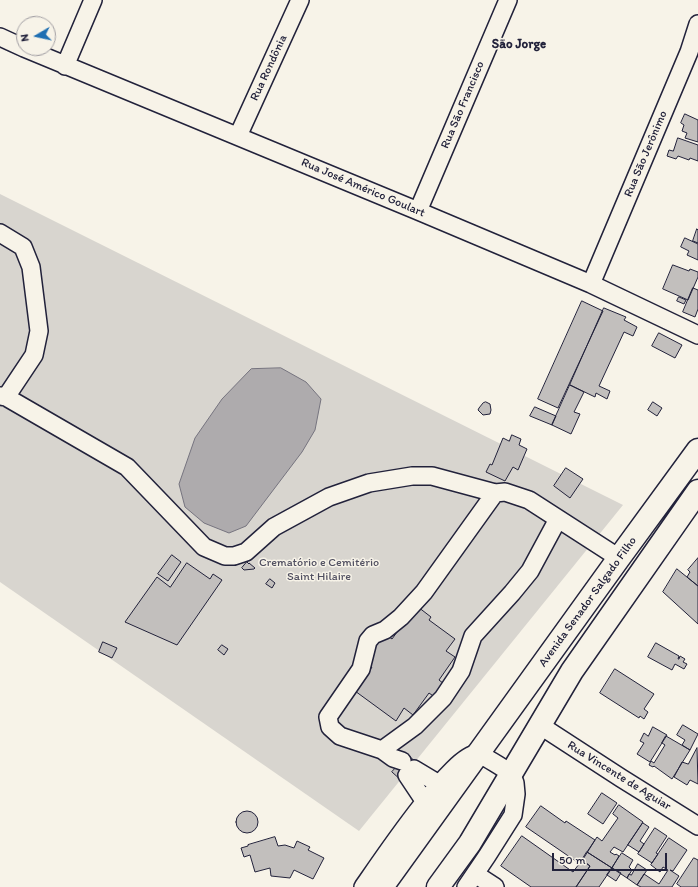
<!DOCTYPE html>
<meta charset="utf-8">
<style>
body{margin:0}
#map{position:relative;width:698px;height:887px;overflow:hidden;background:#f7f3e8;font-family:Itim,sans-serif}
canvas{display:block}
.north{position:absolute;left:16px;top:16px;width:40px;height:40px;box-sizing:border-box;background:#f7f3e8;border:1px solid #a29fa3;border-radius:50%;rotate:261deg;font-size:11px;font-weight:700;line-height:16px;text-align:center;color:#22223b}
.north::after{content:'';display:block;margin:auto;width:14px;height:18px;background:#1f6fb2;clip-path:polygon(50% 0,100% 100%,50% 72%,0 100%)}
.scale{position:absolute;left:552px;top:853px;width:115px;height:18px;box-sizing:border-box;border:2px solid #22223b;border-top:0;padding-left:5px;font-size:12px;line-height:14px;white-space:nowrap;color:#22223b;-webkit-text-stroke:3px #f7f3e8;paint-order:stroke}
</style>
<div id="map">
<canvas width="698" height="887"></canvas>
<div class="north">N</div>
<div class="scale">50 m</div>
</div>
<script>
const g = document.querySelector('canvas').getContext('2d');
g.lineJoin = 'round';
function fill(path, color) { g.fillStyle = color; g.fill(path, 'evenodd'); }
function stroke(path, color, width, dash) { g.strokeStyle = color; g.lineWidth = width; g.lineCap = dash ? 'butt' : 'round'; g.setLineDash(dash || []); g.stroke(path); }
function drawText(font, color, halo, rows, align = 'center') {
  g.font = font + ' Itim,sans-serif'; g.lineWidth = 3; g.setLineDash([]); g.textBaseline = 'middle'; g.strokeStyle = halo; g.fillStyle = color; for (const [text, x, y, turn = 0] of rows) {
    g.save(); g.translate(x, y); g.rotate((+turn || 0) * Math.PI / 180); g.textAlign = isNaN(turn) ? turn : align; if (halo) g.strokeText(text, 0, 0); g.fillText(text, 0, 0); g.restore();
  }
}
fill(new Path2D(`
 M0,194L623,505L359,831L0,582Z`), '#d8d5cf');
const water = new Path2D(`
 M281,368L306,382L321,399L315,430L302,452L246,526L229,533L204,523L185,507L179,484L195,438L222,399L251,369Z`);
fill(water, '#aeabad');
stroke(water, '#76747f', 1);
const building = new Path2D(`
 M685,114L698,120V142L685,138L687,133L682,131L684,125L681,123Z
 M678,138L698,145V161L690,158L689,160L678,156L676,159L667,156L669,150L673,151Z
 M697,229L698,230V243L693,241Z
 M685,238L698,244V260L687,255L689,251L681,247Z
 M673,265L689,271L690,269L698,272V277L688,300L663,289Z
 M693,288L698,290V309L695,317L683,312Z
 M679,297L686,300L684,304L677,301Z
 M582,301L603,311L558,408L538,399Z
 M604,308L626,317L624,320L637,327L633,336L624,332L599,386L610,391L607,399L596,393L595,397L570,385Z
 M659,333L682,345L675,358L652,346Z
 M570,385L584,392L574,412L580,414L571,434L552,425Z
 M486,402L490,404L491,410L490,414L483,415L478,410L479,408L483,403Z
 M653,402L662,408L657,416L648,410Z
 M535,407L556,416L552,425L530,416Z
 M512,435L521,439L519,445L527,449L518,470L513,467L505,481L486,472L490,464L492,465L503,438L509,441Z
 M566,468L583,479L570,498L554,486Z
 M172,555L181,562L168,581L158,574Z
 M698,558V586L687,577L690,572L688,570Z
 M247,562L249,564V563L255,568L254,569L244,570L242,568Z
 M187,563L210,579L213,574L222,580L177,645L125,622L157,577L170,587Z
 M677,569L698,586V624L663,592Z
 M270,579L275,583L272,588L266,584Z
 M418,607L431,617L429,620L455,639L446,651L455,657L439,680L448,687L439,700L429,693L413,715L404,708L396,721L355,691L372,667L368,665L374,639L388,636L392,639L413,610Z
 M103,642L117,648L112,658L99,652Z
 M656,643L679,656L678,659H679L680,656L685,659L683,662L687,664L684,669L675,664L672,670L648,657Z
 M222,645L228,649L224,655L218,650Z
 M615,669L654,694L644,709L648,712L644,719L640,716L639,718L600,693Z
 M683,725L698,734L690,750L682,745L685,740L677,735Z
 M653,727L667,735L650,762L637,754L644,743L640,741L644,733L648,736Z
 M666,736L690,750L672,779L654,766L653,767L649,765L651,761L654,763L665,745L662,743Z
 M697,748L698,784L690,780L687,785L674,777L682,762L688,764Z
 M408,755L418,764L402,781L392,772Z
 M602,793L617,803L603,824L588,814Z
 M619,805L643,822L623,852L614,847L610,852L615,855L616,854L619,856L612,868L587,852L597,837L602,841L618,818L613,814Z
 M541,806L565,823L566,821L595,840L580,864L526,827Z
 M236 822a11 11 0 1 1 22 0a11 11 0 1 1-22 0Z
 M643,823L649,827L640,841L644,844L639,852L628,845Z
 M655,828L667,836L656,853L658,854L652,863L638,854Z
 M522,836L573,872L582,860L590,866L576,887H531L501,866Z
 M275,837L278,846L285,845L294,848L297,841L310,847L308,850L324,858L313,879L294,870L290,878L271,876L270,868L255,872L250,855L244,857L241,848L248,846V845Z
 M669,838L687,850L673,871L670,870L679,876L672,887H641L637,885L644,874L659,884L668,870L663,867L660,872L651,865Z
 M587,852L612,868L599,887H576L590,866L582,860Z
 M622,853L633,860L629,867L632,870L627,878L612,868Z
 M694,858L698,860V887H681L677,884Z
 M638,864L647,870L637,885L627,878L629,874L631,875Z
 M612,868L621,873L616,881L607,875Z`);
fill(building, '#c2bfbd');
stroke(building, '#22223b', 1);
const minor = new Path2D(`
 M0,37L24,48
 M24,48L418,211L591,284L698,335
 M65,66L93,0
 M238,136L300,0
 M418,211L508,0
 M0,233L23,247L31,267L39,331L34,355L6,397
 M591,284L689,52L698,24
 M0,396L6,397L127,467L204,547L225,556H234L246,552L274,527L329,497L369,483L412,476H432L495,493
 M541,726L621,778L698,826
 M382,750L415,726L443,698L461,671L473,636L512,593L530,571L558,519
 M402,761L393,758L382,750L340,736L330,727L328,717L361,669L368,641L373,635L385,630L401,617L424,592L495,493L505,492L529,500L619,558
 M414,769L439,784
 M407,775L425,802
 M475,874L495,887
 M363,887C379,864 452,755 476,754C482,754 504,769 511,773L515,783L516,794L513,815L487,856L466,887`);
const major = new Path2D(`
 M382,887L619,558L698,450
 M438,887L470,843L572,671L698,491`);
stroke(minor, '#22223b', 20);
stroke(major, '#22223b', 25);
stroke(minor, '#f7f3e8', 17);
stroke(major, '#f7f3e8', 22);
drawText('12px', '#22223b', '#f7f3e8', [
 ["Rua Rondônia",269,68,-65],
 ["Rua São Francisco",463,105,-67],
 ["Rua São Jerônimo",646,154,-67],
 ["Rua José Américo Goulart",363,188,23],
 ["Avenida Senador Salgado Filho",588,602,-54],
 ["Rua Vincente de Aguiar",619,776,32]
]);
drawText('12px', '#504f60', '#f7f3e8', [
 ["Crematório e Cemitério",319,563],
 ["Saint Hilaire",319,577]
]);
drawText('bold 13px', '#22223b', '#f7f3e8', [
 ["São Jorge",519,45]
]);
</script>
